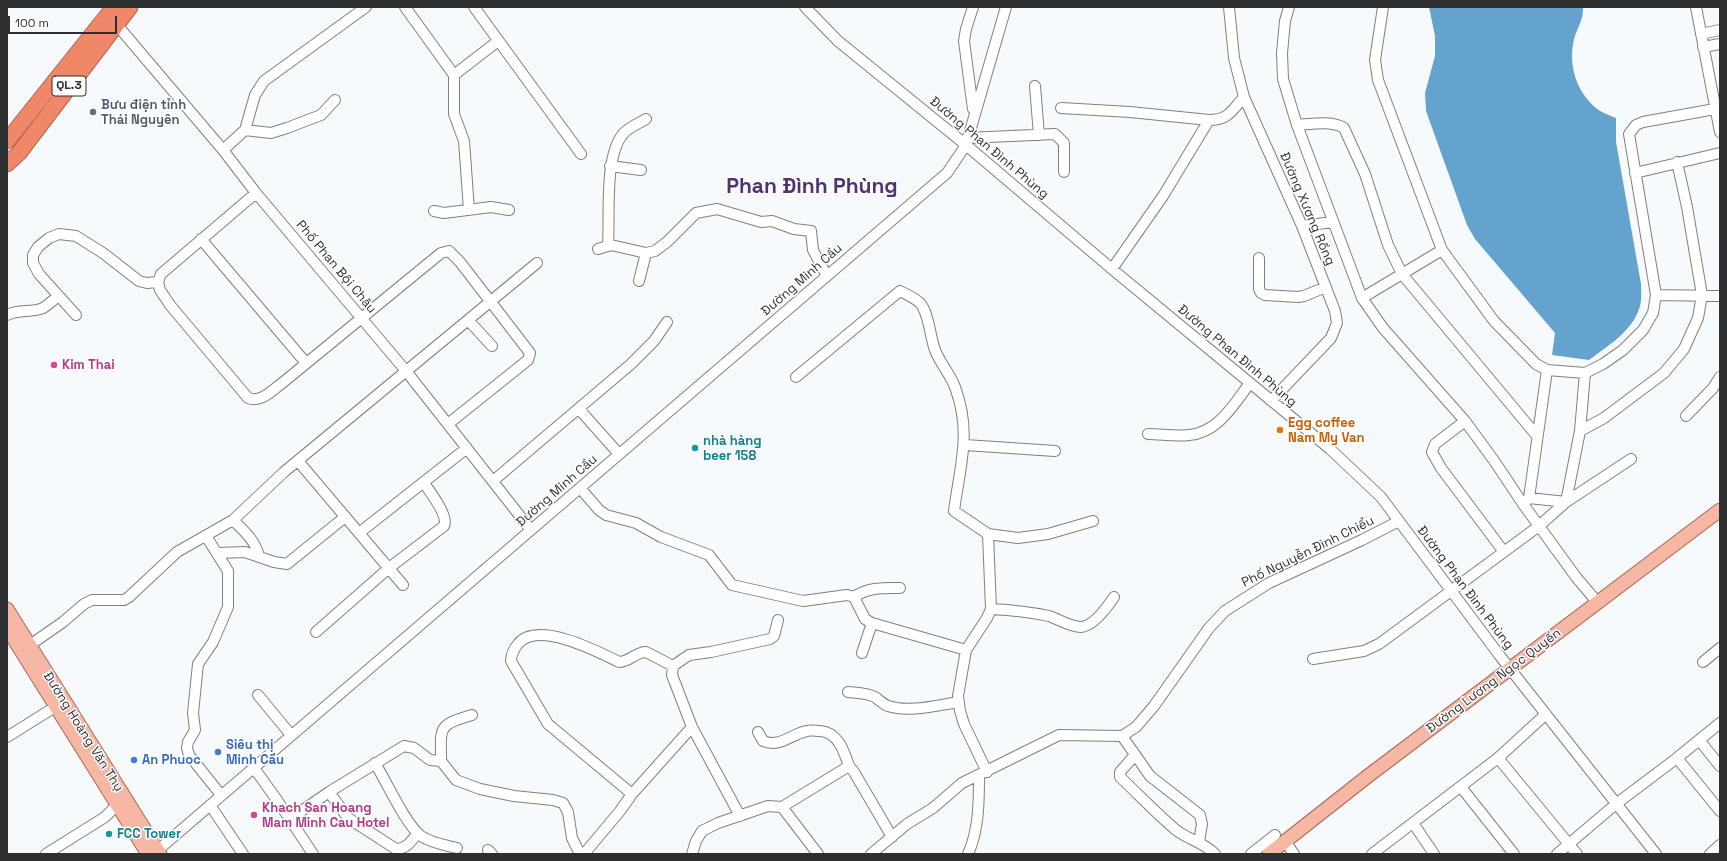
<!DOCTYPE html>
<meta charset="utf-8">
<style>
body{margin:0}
#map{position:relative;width:1727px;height:861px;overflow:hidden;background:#f7fafc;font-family:"Space Grotesk",sans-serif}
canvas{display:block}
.frame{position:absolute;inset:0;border:8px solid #2e2f30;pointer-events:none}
.scale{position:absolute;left:8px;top:16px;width:109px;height:18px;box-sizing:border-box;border:2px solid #2e2f30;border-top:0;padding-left:5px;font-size:12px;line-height:14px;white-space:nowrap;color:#2e2f30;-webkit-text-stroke:3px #fff;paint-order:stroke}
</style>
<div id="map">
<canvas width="1727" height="861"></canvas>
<div class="frame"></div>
<div class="scale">100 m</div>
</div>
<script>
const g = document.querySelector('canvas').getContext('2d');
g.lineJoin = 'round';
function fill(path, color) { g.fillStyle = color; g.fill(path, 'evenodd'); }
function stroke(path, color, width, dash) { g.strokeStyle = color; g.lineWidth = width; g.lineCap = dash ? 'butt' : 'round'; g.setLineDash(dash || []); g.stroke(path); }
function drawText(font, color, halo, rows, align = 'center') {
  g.font = font + ' "Space Grotesk",sans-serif'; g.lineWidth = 3; g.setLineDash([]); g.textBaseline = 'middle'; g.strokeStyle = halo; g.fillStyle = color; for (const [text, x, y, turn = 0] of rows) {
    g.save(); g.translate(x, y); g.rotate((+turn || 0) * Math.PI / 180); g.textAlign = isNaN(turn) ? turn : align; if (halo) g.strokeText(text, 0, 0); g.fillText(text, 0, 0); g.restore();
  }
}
fill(new Path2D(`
 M1429,7H1583C1584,19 1577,28 1574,39C1568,65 1576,91 1596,108C1602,113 1609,115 1616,118V142L1641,284C1641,291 1642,299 1640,306C1633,331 1609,345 1589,360L1552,355L1555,333L1475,239L1467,225L1426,111L1425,93L1435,56V36Z`), '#64a3cd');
const minor = new Path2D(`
 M405,7L454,75V114L464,141L469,210
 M474,7L581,154
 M805,7L838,41L966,145L1112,269L1330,449L1381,497L1500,656L1656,854
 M973,7L966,29L964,41L973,109
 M1229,7L1234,58L1244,97L1302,226L1335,311L1337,323L1331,338L1271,401
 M1289,7L1285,21L1282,53L1283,79L1297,125L1362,298L1383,328L1465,421L1495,462L1523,504L1576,577L1598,603
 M1383,7L1375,60L1378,80L1442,250L1494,321L1536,364L1547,370L1585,373L1603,364L1623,350L1643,330L1653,313L1656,295L1629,134L1636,125L1643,122L1715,109
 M1696,7L1720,132
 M117,25L223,150L256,193L406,371L531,530
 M1701,34L1720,30
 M1703,47L1720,44
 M454,75L498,41
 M1035,86L1039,135
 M1061,108L1130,112L1209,120
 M1297,125C1311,124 1332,120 1344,128L1365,174L1388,245L1402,274L1537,436
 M245,130L271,133L287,128L321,115L335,100
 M967,138L1055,134L1064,143V172
 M223,150L245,130L255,95L264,81L366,7
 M610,166L641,170
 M1635,173L1720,153
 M256,193L161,274L158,282L160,290L170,305L248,398C261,403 271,391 281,384L441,253L449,251L460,262L530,353L528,360L448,424
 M434,211L444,213L491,207L509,210
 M1302,226L1333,222
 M201,239L306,363
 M608,245C610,215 604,157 623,134C629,127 638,124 646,119
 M598,249L611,245L646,253L655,251L667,242L696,213L717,209L761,222L772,221L794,229L811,231L813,250L827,276
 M1259,258V289L1261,293L1265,295L1298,297L1304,296L1326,287
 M1112,269L1163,196L1209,120C1229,120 1232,110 1244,97
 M639,281L646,253
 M1656,295L1720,296
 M1362,298L1442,250
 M7,315C19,309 31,313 43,308C48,305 54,299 59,296
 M76,315L39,274L33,263V255L38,247L49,238L59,234L76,236L103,253L139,281L147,283L158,282
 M468,320L492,346
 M796,377L900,291C906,294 915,298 920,303C929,313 930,337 935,350C940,363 950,374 955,387C972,433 960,465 954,511L988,534L1018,538L1048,534L1093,521
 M579,409L619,454
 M1686,416L1713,388L1720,377
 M1465,421L1435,444L1432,452L1441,468L1504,552
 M1580,431L1604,418L1664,373L1684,349L1698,318L1702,295L1687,207L1677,162
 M1148,434C1161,434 1176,437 1189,435C1218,433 1234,404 1250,383
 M965,445L1055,451
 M298,461L403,585
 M493,481L631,364L654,341L667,322
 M580,488L599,510L606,515L636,523L661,537L709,555L732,585L803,601L847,595L854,597L865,619L872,623L966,650
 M1529,498L1566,502L1580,431L1585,373
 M1525,502L1529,498L1547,370
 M233,520C244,531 255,540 259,556
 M359,533L467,448
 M206,536L228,571V607L213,642L198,664L193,713L195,730L188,742L187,748L189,755L221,795
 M218,553L245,552L274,562L287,564L345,517
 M854,597C869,587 883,588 900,588
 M991,609C1010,610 1030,612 1049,616C1058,619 1070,627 1081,627C1094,626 1108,606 1114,597
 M316,632L389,568L444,526C449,516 430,492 424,483
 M30,645L63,622L84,604L92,600H124L129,597L177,552L233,520L284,472L537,263
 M862,653L872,623
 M1313,659L1364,651L1379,644L1539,526L1566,502L1631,459
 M1703,662L1720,648
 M848,692C857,693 867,693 875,697C879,700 883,704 888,706C910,713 937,705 959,702
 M258,695L291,735
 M758,732L763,741C780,748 791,734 807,731C811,730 816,731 820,731C838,732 844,751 849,766
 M1122,736L1150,776L1200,815L1202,824L1199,842
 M7,737L55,707
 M1699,740L1720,766
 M1135,755L1120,772V777C1138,794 1156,813 1176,830C1189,840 1203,842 1215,854
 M1498,758L1577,854
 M1677,758L1720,811
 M441,761L456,780L480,789L514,796L553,800L563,803L568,812L572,838L580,854
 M375,763C386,781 406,825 421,836C431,843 445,845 457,848
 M254,768L277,800L313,854
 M987,772L964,724L960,711L958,696L966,650L987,618L991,609L988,534
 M1461,787L1514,854
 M329,792L348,818L396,849C407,849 411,841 418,833
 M632,794L548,724L511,661C511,654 513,650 518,644C537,620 597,651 619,662C629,662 636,652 646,652L673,666
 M210,805L243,854
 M782,807L818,854
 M740,816L692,727L672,675L673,666L689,655L711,652L770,639L774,636L778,620
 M290,819L329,792L404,746L414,748L430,760L441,761C441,727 437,725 472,715
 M1413,823L1434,854
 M1285,841L1294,854
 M158,850L947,173L966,145L1006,7
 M488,850L492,854
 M46,854L105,817L117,805
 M584,854L620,811L632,794L692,727
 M692,854L696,841L702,831L718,823L768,806L782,807L849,766L854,772L892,837
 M871,854L907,824L933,808L962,783L1059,735L1122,736L1136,727L1154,706L1209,628L1225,611L1269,583L1362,540L1399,521
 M968,854C979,830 979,801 979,775
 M1251,854L1275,835
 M1372,854L1498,758L1546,714
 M1557,854L1616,804L1677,758L1720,723
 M1710,854L1720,845`);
const major = new Path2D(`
 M7,609L160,854
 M7,628L148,854
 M1269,854L1368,776L1720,510`);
const highway = new Path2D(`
 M7,141L114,7
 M7,164L19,153L130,7`);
stroke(minor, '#7e8182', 12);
stroke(major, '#ac6854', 15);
stroke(highway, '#ac6854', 17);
stroke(minor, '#fff', 10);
stroke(major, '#f6b7a4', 13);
stroke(highway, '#f08768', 15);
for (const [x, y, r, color] of [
 [93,112,4,"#5c6f8a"],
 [54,365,4,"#d1479c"],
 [1280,430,4,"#e8710a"],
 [695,448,4,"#0f9aa8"],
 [218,752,4,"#3f7fe0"],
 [134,760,4,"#3f7fe0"],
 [254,815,4,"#d1479c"],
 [109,834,4,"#0f9aa8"]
]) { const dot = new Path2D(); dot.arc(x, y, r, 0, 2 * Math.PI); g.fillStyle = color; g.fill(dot); stroke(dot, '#fff', 1.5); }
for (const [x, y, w] of [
 [69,86,34]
]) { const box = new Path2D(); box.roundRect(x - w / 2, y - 10, w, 20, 3); g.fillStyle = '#fff'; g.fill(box); stroke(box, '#2e2f30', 1); }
drawText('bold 12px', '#2e2f30', null, [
 ["QL.3",69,86]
]);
drawText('bold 13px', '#4e5e75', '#fff', [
 ["Bưu điện tỉnh",101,105],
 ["Thái Nguyên",101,120]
], 'left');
drawText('13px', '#2e2f30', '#fff', [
 ["Đường Phan Đình Phùng",989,148,40],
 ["Đường Xương Rồng",1307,209,67],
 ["Phố Phan Bội Châu",336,267,50],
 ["Đường Minh Cầu",802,280,-41],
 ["Đường Phan Đình Phùng",1237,356,40],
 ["Đường Minh Cầu",557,491,-41],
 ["Phố Nguyễn Đình Chiểu",1308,552,-26],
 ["Đường Phan Đình Phùng",1465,588,53],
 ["Đường Lương Ngọc Quyến",1494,681,-37],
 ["Đường Hoàng Văn Thụ",83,732,58]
]);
drawText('bold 13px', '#b23c85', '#fff', [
 ["Kim Thai",62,365],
 ["Khach San Hoang",262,808],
 ["Mam Minh Cau Hotel",262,823]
], 'left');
drawText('bold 13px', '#c56008', '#fff', [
 ["Egg coffee",1288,423],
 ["Nam My Van",1288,438]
], 'left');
drawText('bold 13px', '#0d838f', '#fff', [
 ["nhà hàng",703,441],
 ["beer 158",703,456],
 ["FCC Tower",117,834]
], 'left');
drawText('bold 13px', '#366cbe', '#fff', [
 ["Siêu thị",226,745],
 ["Minh Cầu",226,760],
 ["An Phuoc",142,760]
], 'left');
drawText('bold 21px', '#4c3571', '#fff', [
 ["Phan Đình Phùng",812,187]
]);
</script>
